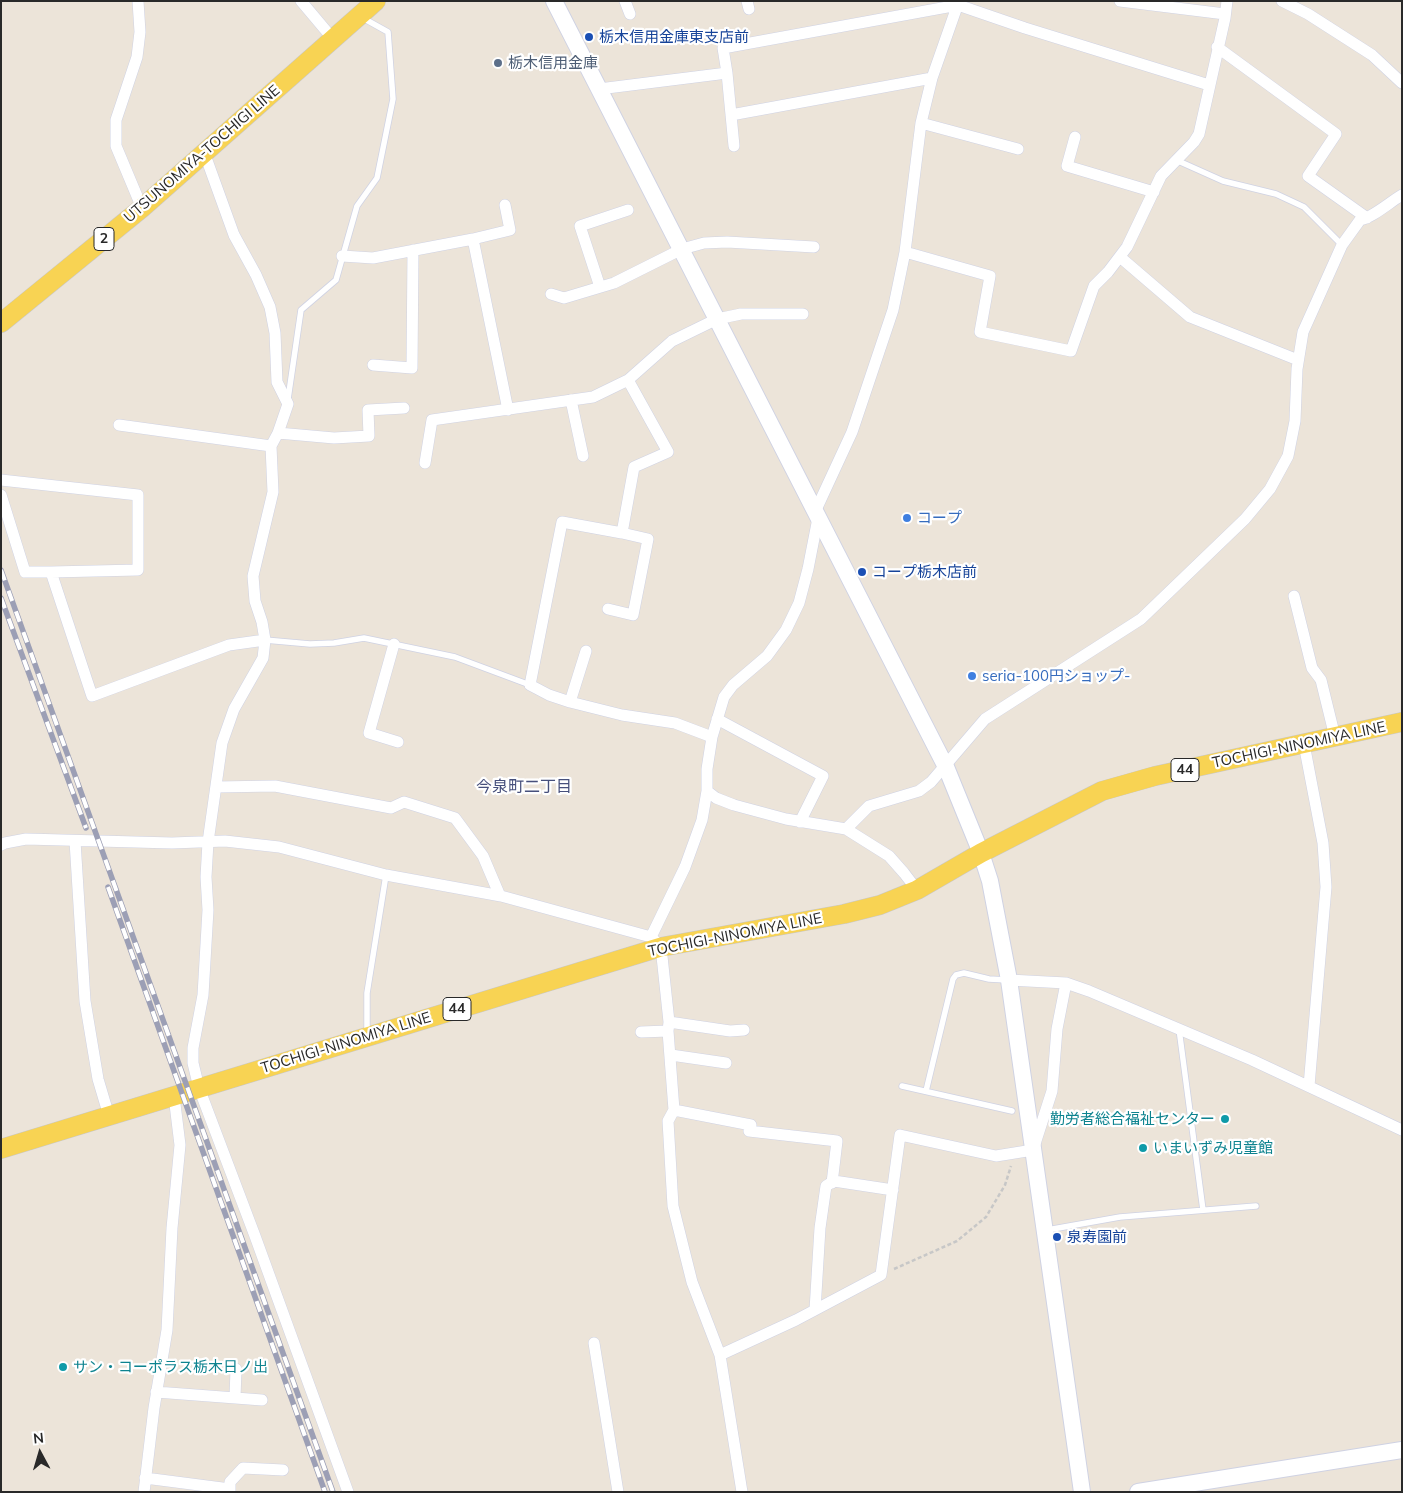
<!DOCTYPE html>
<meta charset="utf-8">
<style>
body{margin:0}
#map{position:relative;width:1403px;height:1493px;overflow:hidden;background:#ece4d9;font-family:Mulish,sans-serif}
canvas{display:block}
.frame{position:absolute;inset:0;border:2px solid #292929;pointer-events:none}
.north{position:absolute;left:15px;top:1428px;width:50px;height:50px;-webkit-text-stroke:4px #fff;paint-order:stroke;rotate:354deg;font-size:14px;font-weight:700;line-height:20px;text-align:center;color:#292929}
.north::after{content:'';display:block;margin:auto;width:18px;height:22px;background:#292929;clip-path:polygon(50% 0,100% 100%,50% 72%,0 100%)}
</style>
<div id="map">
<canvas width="1403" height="1493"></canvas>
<div class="frame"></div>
<div class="north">N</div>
</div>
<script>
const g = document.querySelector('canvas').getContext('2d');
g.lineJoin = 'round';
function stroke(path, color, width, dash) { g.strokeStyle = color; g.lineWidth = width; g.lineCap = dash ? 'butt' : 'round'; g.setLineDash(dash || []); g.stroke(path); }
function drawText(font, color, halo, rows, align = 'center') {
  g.font = font + ' Mulish,"Noto Sans JP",sans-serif'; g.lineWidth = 4.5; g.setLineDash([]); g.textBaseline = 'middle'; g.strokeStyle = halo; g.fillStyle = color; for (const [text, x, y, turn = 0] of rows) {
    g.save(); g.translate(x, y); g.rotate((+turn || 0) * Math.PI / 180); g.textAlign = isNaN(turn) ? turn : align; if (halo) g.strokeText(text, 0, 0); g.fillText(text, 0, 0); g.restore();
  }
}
const lane = new Path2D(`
 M1176,160L1223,181L1276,194L1304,207L1342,245
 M288,399L301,310L336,280L357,206L377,178L393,99L388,32L361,17
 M265,640L310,644L334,643L364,638L455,657L530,685
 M1179,1029L1203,1210
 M367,1033V993L386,875
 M902,1086L1012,1111
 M926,1091L953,979L956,975L964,973L989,979L1007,980
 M1047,1230L1120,1217L1256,1206`);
const street = new Path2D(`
 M138,1L140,32L137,57L116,120V146L142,208
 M301,1L333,39
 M625,1L630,14
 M747,1L749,9
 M1120,1L1225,14
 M1282,1L1308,14L1372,55L1402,83
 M1217,47L1336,134L1308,176L1367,218
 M599,89L727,73
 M731,115L932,78
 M921,123L1018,149
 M1075,137L1067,166L1154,192
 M734,146L727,73L723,48L958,5L1025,28L1209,85
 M204,152L234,235L256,275L270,307L275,333L277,382L288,404L278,433L271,446L273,492L253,576L255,601L262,622L265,640L263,658L234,709L222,743L208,842L206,877L208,910L203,995L193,1048V1063L199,1088L255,1236L348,1492
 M505,205L510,230L473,239L508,410
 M905,252L990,276L980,332L1071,351L1094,286L1108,272L1127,247L1161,176L1194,142L1199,134L1225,18L1227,1
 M342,256L373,258L473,239
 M1120,257L1190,317L1298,360
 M600,287L580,226L628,210
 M551,294L564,298L614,283L682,249L704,243L727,242L814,247
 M373,365L412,368L413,250
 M571,400L583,456
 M119,425L271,446
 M278,433L334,438L369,436L368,410L404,408
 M425,463L432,420L593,397L628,380
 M1,480L138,495V570L51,572
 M1,495L25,572H51L92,696L229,645L265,640
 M815,512L852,432L893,310L905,252L921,123L932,78L959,1
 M622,533L634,467L668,452L628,380L672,341L717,319L741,314H803
 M1294,596L1312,668L1321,680L1335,737
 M608,609L633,615L648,539L622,533L562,522L530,685L549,695L570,702L622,715L675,723L712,737L707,769V791L702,820L685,867L651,937
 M394,644L369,733L398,742
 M570,702L586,651
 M717,719L823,776L800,822
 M712,737L724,697L733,685L767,656L786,630L799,603L808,569L818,518
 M1304,744L1323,843L1326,887L1309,1086
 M217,787L275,786L391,808L404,802L455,818L483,856L500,896
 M707,791L716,798L734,805L786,819L846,829L889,856L904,873L917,890
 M846,829L869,806L919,791L931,782L985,719L1141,619L1245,519L1270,489L1288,456L1295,421L1297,369L1303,332L1342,245L1360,220C1372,218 1390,202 1402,195
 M75,841L85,1001L98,1079L109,1116
 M1,845L5,843L26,839L172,843L225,841L279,847L386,875L501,896L651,937L661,947L669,1022L668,1031L674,1110L668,1121L673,1206L692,1282L720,1355
 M1009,980L1066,983L1089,991L1252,1060L1402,1130
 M669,1022L730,1031L744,1030
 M641,1032L668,1031
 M671,1055L726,1063
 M674,1110L751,1125L749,1131L837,1141L832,1183
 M815,1310L820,1228L826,1186L834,1181L893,1190
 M594,1343L618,1492
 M156,1392L262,1400
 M235,1398L236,1369
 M145,1478L230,1489
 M144,1492L154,1408L167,1330L172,1228L180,1145L174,1096
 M230,1492V1482L243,1468L283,1470
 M742,1492L720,1355L796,1320L881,1275L900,1135L996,1156L1033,1150L1052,1091L1057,1029L1066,983`);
const secondary = new Path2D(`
 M554,1L946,767L981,853L990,881L1009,980L1082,1492
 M1138,1492L1402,1450`);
const primary = new Path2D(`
 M1,323L142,208L376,1
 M1,1149L661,947L844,914L880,905L917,890L981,853L1102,791L1155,776L1402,722`);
stroke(lane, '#cfd2e3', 7);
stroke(street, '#cfd2e3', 12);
stroke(secondary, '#cfd2e3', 18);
stroke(primary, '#c7c7c7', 20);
stroke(new Path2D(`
 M894,1269L957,1241L986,1217L1005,1185L1011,1166`), '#c7c7c7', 2.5, [4, 2.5]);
stroke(lane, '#fff', 5.5);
stroke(street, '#fff', 11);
stroke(secondary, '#fff', 16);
stroke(primary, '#f8d353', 19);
const rail = new Path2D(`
 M1,570L333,1492
 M1,598L86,828
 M108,887L325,1492`);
stroke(rail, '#9c9fb5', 5.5);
stroke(rail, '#fff', 4, [11]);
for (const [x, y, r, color] of [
 [589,37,5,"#1a4fb4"],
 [498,63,5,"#5c6f8a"],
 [907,518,5,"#3f7fe0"],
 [862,572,5,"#1a4fb4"],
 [972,676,5,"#3f7fe0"],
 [1225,1119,5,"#0f9aa8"],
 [1143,1148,5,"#0f9aa8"],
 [1057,1237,5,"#1a4fb4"],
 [63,1367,5,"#0f9aa8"]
]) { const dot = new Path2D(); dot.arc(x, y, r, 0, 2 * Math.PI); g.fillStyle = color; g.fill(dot); stroke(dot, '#fff', 2); }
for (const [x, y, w] of [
 [104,239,20],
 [1185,770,28],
 [457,1009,28]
]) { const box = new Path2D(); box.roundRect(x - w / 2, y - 11.5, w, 23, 4); g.fillStyle = '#fff'; g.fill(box); stroke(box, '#292929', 1); }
drawText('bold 14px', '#292929', null, [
 ["2",104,239],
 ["44",1185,770],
 ["44",457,1009]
]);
drawText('15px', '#164399', '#fff', [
 ["栃木信用金庫東支店前",599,37],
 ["コープ栃木店前",872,572],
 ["泉寿園前",1067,1237]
], 'left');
drawText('15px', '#4e5e75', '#fff', [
 ["栃木信用金庫",508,63]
], 'left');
drawText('15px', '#292929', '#fff', [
 ["UTSUNOMIYA-TOCHIGI LINE",202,154,-41],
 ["TOCHIGI-NINOMIYA LINE",1299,745,-12],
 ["TOCHIGI-NINOMIYA LINE",735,935,-11],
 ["TOCHIGI-NINOMIYA LINE",346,1043,-17]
]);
drawText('15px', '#366cbe', '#fff', [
 ["コープ",917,518],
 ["seria-100円ショップ-",982,676]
], 'left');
drawText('15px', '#0d838f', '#fff', [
 ["勤労者総合福祉センター",1215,1119,"right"],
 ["いまいずみ児童館",1153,1148],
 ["サン・コーポラス栃木日ノ出",73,1367]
], 'left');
drawText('16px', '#47507c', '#fff', [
 ["今泉町二丁目",524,787]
]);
</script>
